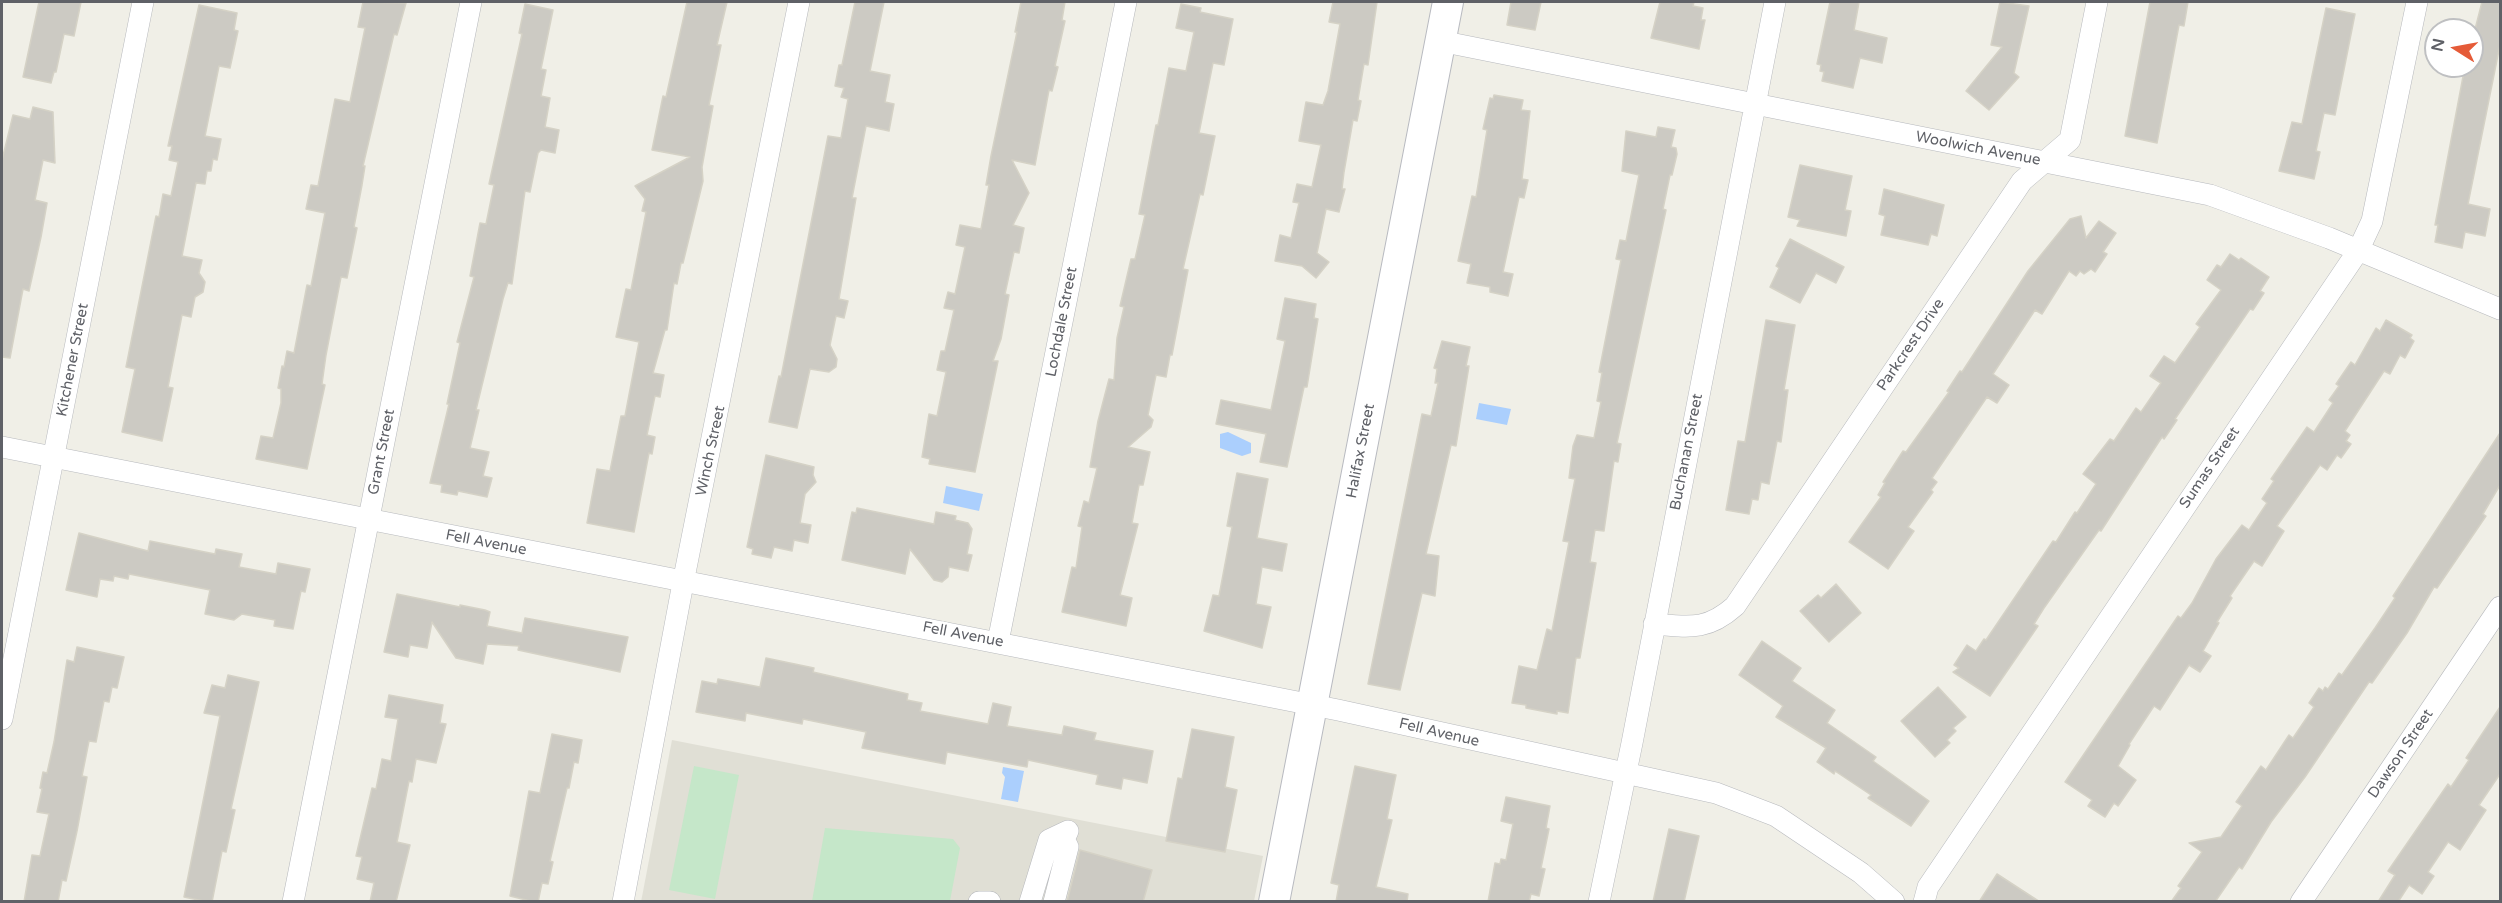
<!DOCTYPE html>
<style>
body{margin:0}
#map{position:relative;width:2502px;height:903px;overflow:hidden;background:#f0efe7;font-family:"Varela Round",sans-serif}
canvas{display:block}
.frame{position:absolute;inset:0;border:3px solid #5f6167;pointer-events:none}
.north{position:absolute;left:2424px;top:18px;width:60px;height:60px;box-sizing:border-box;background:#fff;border:2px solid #bfc0c2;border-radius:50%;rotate:281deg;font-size:16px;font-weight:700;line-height:24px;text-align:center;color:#5f6167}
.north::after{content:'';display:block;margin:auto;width:21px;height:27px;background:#e55b38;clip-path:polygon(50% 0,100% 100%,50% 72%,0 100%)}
</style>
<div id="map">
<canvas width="2502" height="903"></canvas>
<div class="frame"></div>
<div class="north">N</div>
</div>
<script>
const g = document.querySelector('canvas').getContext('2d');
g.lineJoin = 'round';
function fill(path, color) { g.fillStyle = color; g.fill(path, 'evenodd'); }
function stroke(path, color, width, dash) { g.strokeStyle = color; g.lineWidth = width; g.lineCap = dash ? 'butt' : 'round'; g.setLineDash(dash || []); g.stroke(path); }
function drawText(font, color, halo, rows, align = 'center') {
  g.font = font + ' "Varela Round",sans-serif'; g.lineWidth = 4.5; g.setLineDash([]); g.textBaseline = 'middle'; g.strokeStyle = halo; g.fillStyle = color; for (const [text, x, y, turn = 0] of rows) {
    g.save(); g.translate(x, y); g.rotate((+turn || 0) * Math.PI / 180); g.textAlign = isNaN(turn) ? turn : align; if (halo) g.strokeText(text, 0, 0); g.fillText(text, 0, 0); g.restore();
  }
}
fill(new Path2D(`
 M672,740L1263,856L1254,901L641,902Z`), '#e0dfd5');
fill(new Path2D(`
 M694,766L739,775L715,899L669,890Z
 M825,828L953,839L960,848L950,901H812Z`), '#c5e7c9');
fill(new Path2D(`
 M1479,403L1511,409L1507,425L1476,419Z
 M1228,432L1251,443V453L1242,456L1220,448V434Z
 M946,486L983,494L979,511L943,503Z
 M1003,767L1024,771L1018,802L1001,799L1005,777L1002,773Z`), '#abcffd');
const building = new Path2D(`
 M39,2H81L74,36L64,34L56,72H54L51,83L23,77Z
 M363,2L406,3L397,35L394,34L363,166H365L362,185L354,227L357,228L347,278L341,277L326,355L322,384L325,385L307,469L256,459L261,436L273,438L281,403V389L278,388L282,366L284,367L287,351L294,353L307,285L311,286L325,213L306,209L311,185L318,186L335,99L350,102L365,28L358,27Z
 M687,2H727L717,45H721L709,105L713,106L702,167L703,181L683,263H681L677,284L674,283L667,330H665L653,373L664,375L660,397L655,396L647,435L655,437L652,454L649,453L634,532L587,523L597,469L610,471L621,416H625L639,342L616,337L626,289L631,290L646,212L642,211L645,199L635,186L690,157L652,150L663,96L666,97Z
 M855,2H884L870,71L890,75L885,102L894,104L889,131L866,126L852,198H856L839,299L848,301L844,318L836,316L830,345L837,359L836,367L829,372L810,369L797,428L769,422L779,376L781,377L828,136L841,138L848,99L841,97L844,88L835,86L839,65H842Z
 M1021,2H1065L1062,20L1065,21L1055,66L1058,67L1052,91L1049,90L1035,165L1012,160L1029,193L1013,225L1024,228L1019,253L1014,252L1005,294L1009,295L1001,339L993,361H998L975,472L929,464L930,459L922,457L929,414L937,416L946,372L937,370L941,351H945L954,310L944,308L948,292L955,294L965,247L956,245L960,225L981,229L989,185H986L991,156L1017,32H1015Z
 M1333,2H1377L1368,65L1364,64L1358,100L1361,101L1357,121L1353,120L1344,172L1342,189H1345L1339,212L1326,209L1317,253L1329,262L1316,278L1302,266L1275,261L1280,235L1291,238L1299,203L1293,202L1297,184L1312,187L1321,145L1299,141L1306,102L1323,105L1328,91L1340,24L1329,22Z
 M1511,2H1541L1535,30L1507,25Z
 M1660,2H1694L1693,6L1703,8L1701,20H1705L1699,49L1651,38Z
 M1830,2H1859L1854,30L1887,38L1882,63L1860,58L1853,88L1822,81L1824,72L1820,71L1821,65L1817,64Z
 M2000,2L2029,6L2014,73L2019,77L1989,110L1966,91L2002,47L1991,45Z
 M2150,2H2188L2184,26L2179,25L2157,143L2125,136Z
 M2482,2H2500V45L2468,204L2490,209L2485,236L2465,232L2462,248L2435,242L2438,225H2435L2465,66H2472V41Z
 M525,4L553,10L541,69L546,70L541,96L550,98L545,127L559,130L555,153L541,150L538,153L530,192L525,191L512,284L508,283L503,299L476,410H479L470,448L489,452L483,476L492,478L487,497L458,491L457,495L441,492L442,485L430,483L449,404H447L460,343L457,342L474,277L470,276L480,223L486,224L494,185L489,184L522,34L519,33Z
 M1181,4L1201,8L1200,12L1233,19L1224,65L1213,63L1199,133L1215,136L1203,195L1200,194L1183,269L1188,270L1172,355H1170L1166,377L1156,375L1148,415L1153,420L1151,427L1128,447L1150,452L1143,485H1139L1132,523L1138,524L1120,595L1132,598L1126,626L1062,612L1072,567L1076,568L1082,527L1078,526L1084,501L1089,503L1097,468L1090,467L1098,421L1109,379L1114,380L1117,338L1124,307L1120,306L1131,259H1135L1145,215L1139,214L1156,125H1158L1169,68L1186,71L1194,32L1176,28Z
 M199,5L237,13L234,30L238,31L230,68L219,66L205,136L221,139L217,160L213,159L211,171H207L205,184L196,183L182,256L202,260L199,273L205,282L203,292L195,297L191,317L182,315L168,387L173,388L162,441L122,432L135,369L126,367L156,216L159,217L163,194L171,196L178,162L169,160L172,146H168Z
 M2326,8L2355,14L2335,115L2324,113L2316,151L2320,152L2314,179L2279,171L2292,122L2302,124Z
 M1494,95L1523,100L1521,110L1530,111L1522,179L1528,180L1524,198L1519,197L1503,272L1513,274L1508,296L1490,292V287L1467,283L1471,264L1458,261L1472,196L1476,197L1487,130L1483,129L1490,98L1493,99Z
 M33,107L53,112L55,163L43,160L35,200L47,203L41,237L29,291L23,289L10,358L2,357V160L13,115L30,119Z
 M1658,127L1675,130L1671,147L1676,148L1677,154L1672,175H1670L1663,209L1666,210L1617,443L1621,444L1618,462L1614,461L1604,531L1595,530L1590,562L1596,563L1580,658H1576L1568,713L1557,711V714L1526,708V705L1512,703L1519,666L1537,670L1547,629L1552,631L1569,542L1563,541L1575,479L1569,478L1573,446L1577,435L1594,438L1601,402L1597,401L1602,373L1599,372L1621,260L1616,259L1620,240L1626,241L1639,175L1622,171L1626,131L1656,137Z
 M1800,165L1852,176L1845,210L1851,211L1846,236L1797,226L1800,220L1788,217Z
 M1884,189L1944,205L1937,236L1931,234L1928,245L1881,235L1885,216L1879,214Z
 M2081,216L2086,238L2099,221L2116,233L2103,252L2107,254L2095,272L2091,269L2084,274L2080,271L2076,276L2069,271L2042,314L2035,310L1993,374L2009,385L1997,403L1987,397L1932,478L1937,482L1931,490L1933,492L1908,527L1914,531L1888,569L1849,542L1881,497L1878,495L1885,483L1883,482L1903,451L1906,452L1949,392L1947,391L1960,371L1962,372L2028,271L2070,219Z
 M1790,239L1844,267L1836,283L1816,273L1800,303L1770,287L1779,268L1776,266Z
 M2230,254L2239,260L2241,258L2269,277L2260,291L2264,293L2253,310L2250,309L2175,419L2177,420L2164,439L2162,437L2101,531L2099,530L2044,608L2034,624L2038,626L1990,696L1953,672L1959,668L1954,665L1967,645L1976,651L1984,639L1986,640L2053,541L2056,542L2075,512L2077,513L2096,484L2083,474L2110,439L2114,441L2136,408L2141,412L2161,383L2150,376L2164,356L2175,363L2200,327L2196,324L2221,290L2207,280L2217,265L2221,267Z
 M1285,298L1316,304L1314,318L1318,319L1307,387H1304L1287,467L1260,462L1266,434L1216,424L1221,400L1271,410L1285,341L1277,339Z
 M1766,320L1795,325L1784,390H1788L1781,442L1777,441L1769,484L1761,482L1758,500L1752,499L1749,514L1726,510L1738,441L1745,442Z
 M2386,320L2412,335L2410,338L2414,341L2405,358L2400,355L2390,374L2384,371L2345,431L2350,435L2346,441L2351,444L2341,458L2337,455L2327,470L2320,465L2277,526L2284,531L2262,566L2254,561L2230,596L2232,598L2217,622L2219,623L2203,651L2211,656L2200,672L2189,665L2160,710L2154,706L2129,744L2130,745L2118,766L2136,780L2118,806L2114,803L2105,817L2088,806L2092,800L2065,782L2178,616L2181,618L2192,603L2216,559L2242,525L2249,530L2267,503L2262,499L2274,481L2271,479L2307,427L2314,432L2333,403L2329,400L2339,386L2336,384L2351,362L2355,365L2376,328L2380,331Z
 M1442,341L1470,347L1466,366H1469L1456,446L1451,445L1426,554L1439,556L1435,596L1422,593L1400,690L1368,684L1422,414L1431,416L1438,383H1435L1437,369L1434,368Z
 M2500,433V485L2483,514L2486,516L2437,588L2434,587L2407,633L2372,683L2369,682L2305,777L2271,822L2242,869L2239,867L2215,902H2171L2181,888L2178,886L2202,852L2189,843L2221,837L2242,806L2236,802L2261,766L2266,770L2289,735L2293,738L2314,707L2309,703L2319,688L2323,691L2325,687L2328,689L2339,673L2342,675L2375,628L2395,598L2393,596Z
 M766,455L814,467L813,475L816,482L805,494L800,523L811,525L808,543L794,540L792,551L774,547L771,558L752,554L753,549L747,547Z
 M1237,473L1268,479L1257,538L1287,544L1282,571L1262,567L1256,604L1271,607L1262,648L1204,631L1213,595L1219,596L1232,527L1227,526Z
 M857,508L934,524L936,512L956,516L955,520L968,523L972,529L967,554L972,555L968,571L949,567L948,577L942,582L934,580L910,549L905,574L842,560L852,512L856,513Z
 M79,533L148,551L150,541L215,554L216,549L242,554L239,567L276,574L278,563L310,569L305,592L301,591L293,629L274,626L275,620L242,614L234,620L205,614L210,590L129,574L128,579L114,576L113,581L100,579L97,597L66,590Z
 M1836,584L1861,613L1829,642L1800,611L1818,595L1821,598Z
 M397,594L460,607V605L485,610L490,612L487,626L522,633L525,618L628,637L620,672L518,650L519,646L487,644L483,664L456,658L432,622L427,648L410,645L408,657L384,652Z
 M1762,641L1801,668L1792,681L1835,710L1827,723L1876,757L1873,761L1929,801L1911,826L1868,798L1871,795L1835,771L1834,774L1817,762L1826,748L1776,717L1783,706L1739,675Z
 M77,647L124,657L117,688L112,687L109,702L104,701L96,742L89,741L82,776L87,777L77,831L66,881L62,880L58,902H24L32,855L40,856L49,814L37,812L42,789L40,788L43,772L47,773L54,742L67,660L74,662Z
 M766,658L814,668L813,672L908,694L907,700L922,703L920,711L988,724L993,703L1011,707L1007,726L1062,735L1064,726L1096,733L1094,740L1153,751L1147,783L1123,778L1121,789L1096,784L1098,775L1028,760L1027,767L947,752L945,764L862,748L866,732L803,719L802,724L746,713L745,721L696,712L702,681L717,684L718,679L760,687Z
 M228,675L259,682L231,809L235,810L226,852L222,851L212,902H208L184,897L220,716L204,713L212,685L225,688Z
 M1938,687L1966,717L1953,728L1956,731L1947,740L1950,743L1935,757L1901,721Z
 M389,695L443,705L440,723L446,724L436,763L416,759L412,782L409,781L397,842L410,845L396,902H370L374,883L357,879L362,857L356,856L372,788L376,789L382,759L391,761L398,719L385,717Z
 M2500,707V774L2479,805L2486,810L2460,850L2448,842L2428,872L2434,876L2422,894L2409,885L2398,902H2378L2395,875L2388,871L2448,784L2451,787L2469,760L2466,758Z
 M1192,729L1234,737L1225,787L1237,790L1225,852L1166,841L1178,778L1182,779Z
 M552,734L582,740L578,763L574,762L569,788H567L550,861L553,862L548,884L542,883L538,902H534L510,896L529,791L540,793Z
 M1355,766L1396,775L1387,819L1392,820L1376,887L1408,894L1407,902H1336L1339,885L1331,883Z
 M1506,797L1550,806L1546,828L1549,829L1541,868L1545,869L1539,896L1531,894L1529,902H1488L1495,863L1500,864L1501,859L1506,860L1513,824L1501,821Z
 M1669,829L1699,836L1684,902H1653Z
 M1080,850L1152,870L1143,902H1067Z
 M1997,874L2040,902H1979Z`);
fill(building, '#cccac3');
stroke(building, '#d5d2c6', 1.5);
const street = new Path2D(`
 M1440,41L2210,195L2329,238L2500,309
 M2,447L1338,710L1716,793L1776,816L1861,873L1894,902
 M1654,624C1689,627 1707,631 1735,606L2022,181L2070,140L2097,2
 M998,642L1126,2
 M2,719L143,2
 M293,902L471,2
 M623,902L683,583L799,2
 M979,902H990
 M1030,902L1049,840L1068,831L1064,839L1068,847L1054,902
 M1599,902L1632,743L1775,2
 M1924,902L1928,887L2358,251L2372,221L2417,2
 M2301,902L2500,607`);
const secondary = new Path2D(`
 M1274,902L1448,2`);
stroke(street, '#b7b9bd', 22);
stroke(secondary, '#b8bac0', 32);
stroke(street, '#fff', 21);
stroke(secondary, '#fff', 30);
drawText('15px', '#5f6167', '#fff', [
 ["Woolwich Avenue",1978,149,11],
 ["Lochdale Street",1062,322,-79],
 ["Parkcrest Drive",1911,345,-56],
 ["Kitchener Street",73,360,-79],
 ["Winch Street",711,451,-78],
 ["Halifax Street",1361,451,-79],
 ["Grant Street",382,452,-79],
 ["Buchanan Street",1687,452,-79],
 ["Sumas Street",2210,468,-56],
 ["Fell Avenue",486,543,11],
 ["Fell Avenue",963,635,11],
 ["Fell Avenue",1439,733,13],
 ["Dawson Street",2401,754,-56]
]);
</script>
